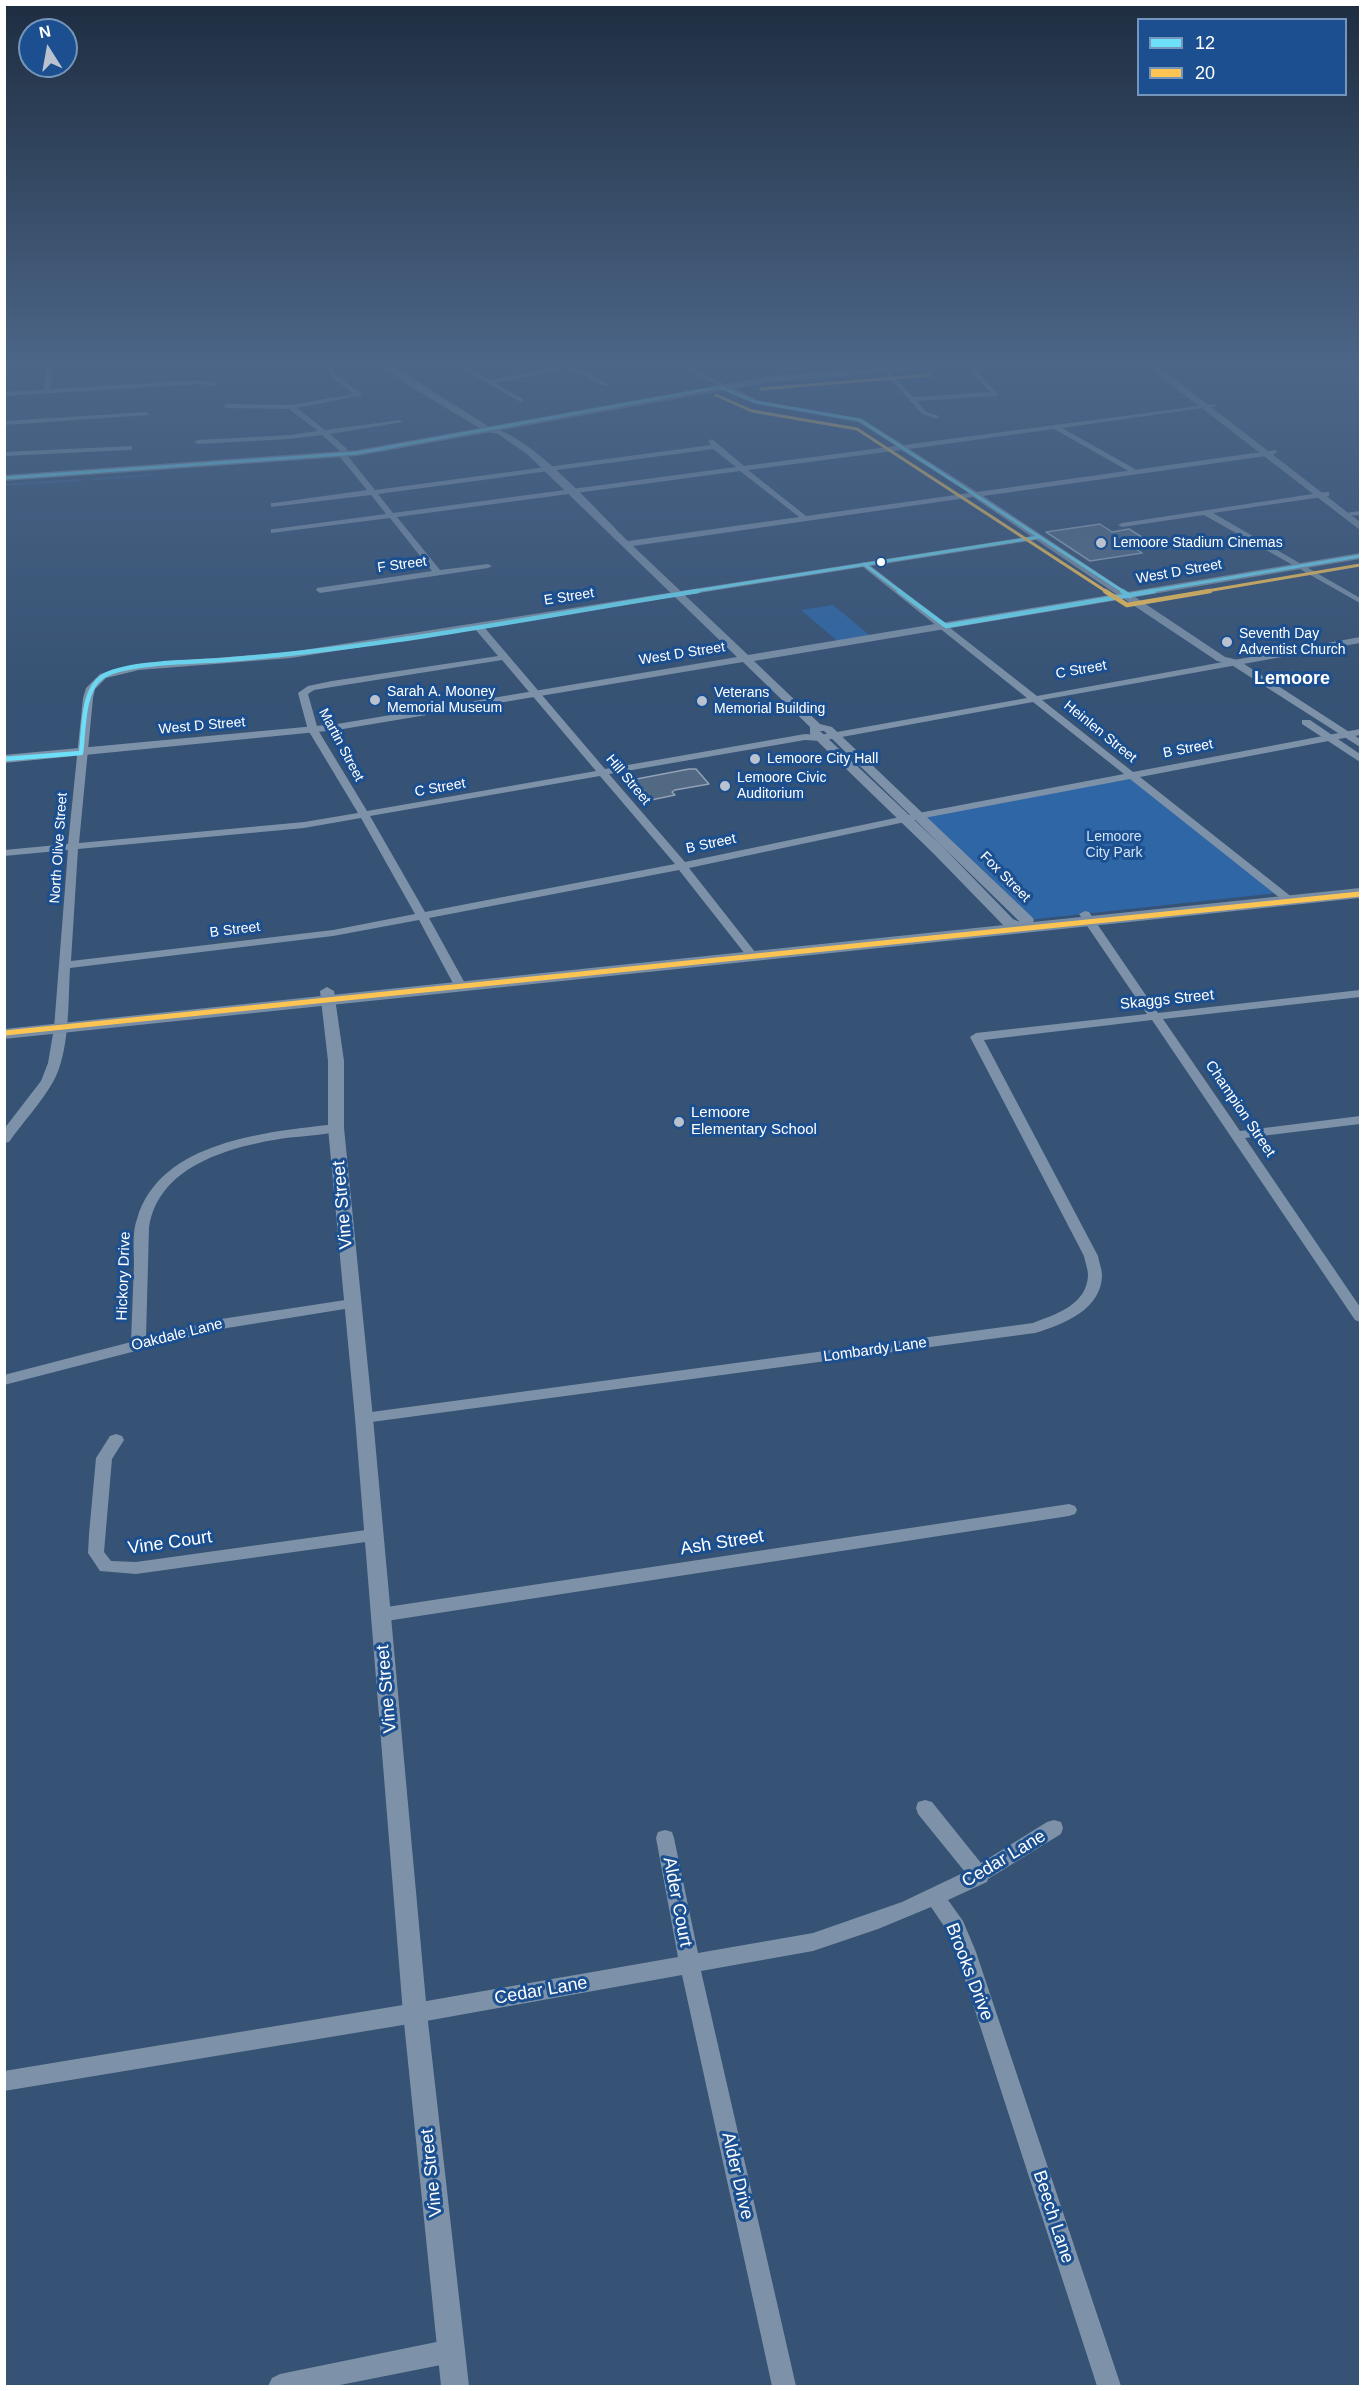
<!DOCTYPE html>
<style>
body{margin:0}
#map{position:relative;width:1365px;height:2391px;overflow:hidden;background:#365274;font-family:Helvetica,sans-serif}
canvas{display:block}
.frame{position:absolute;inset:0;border:6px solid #fff;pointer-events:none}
.legend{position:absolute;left:1137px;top:18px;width:210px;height:78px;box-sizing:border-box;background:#1b4f8f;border:2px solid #7695bc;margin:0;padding:8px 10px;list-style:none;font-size:18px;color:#fff}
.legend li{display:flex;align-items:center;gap:12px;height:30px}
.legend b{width:30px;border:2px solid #7695bc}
.north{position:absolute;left:18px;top:18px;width:60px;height:60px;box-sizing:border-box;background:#1b4f8f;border:2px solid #7695bc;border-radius:50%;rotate:349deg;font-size:16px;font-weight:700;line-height:24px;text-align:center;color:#fff}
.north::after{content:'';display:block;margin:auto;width:21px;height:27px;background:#b9c2ce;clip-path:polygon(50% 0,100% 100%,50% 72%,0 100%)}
</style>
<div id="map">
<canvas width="1365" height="2391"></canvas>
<div class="frame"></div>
<ul class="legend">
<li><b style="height:8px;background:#6ddff8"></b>12</li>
<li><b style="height:8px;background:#fcc553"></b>20</li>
</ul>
<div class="north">N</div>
</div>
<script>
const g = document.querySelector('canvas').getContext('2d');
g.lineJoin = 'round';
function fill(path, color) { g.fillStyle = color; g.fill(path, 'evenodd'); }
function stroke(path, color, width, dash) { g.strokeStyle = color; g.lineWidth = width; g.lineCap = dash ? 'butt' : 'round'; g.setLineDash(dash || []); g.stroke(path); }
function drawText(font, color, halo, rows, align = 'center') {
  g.font = font + ' Helvetica,sans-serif'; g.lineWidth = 6; g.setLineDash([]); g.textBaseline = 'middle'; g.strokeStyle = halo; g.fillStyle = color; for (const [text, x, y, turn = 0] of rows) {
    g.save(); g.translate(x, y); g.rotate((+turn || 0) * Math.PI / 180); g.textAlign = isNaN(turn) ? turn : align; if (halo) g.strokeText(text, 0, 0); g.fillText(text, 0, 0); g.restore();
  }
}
fill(new Path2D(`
 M833,605L873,638L841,644L801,610Z
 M1131,775L1278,893L1027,920L921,816Z`), '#2f66a5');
stroke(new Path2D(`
 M95,479L153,475
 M4,485L80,480`), '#3b618d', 2);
const building = new Path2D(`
 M1100,524L1112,532L1129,529L1150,542L1130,545L1142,553L1090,561L1046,532Z
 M689,769H696L709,784L675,790L672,792L675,795L651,800L643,790L636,792L626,781Z`);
fill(building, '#526984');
stroke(building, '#92a2b6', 1.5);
fill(new Path2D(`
 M4,366H13L4,368Z
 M47,366H53L51,389L201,380L218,384L215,386L201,384L4,396V392L44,390Z
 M324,366H330L337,376L363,395L297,408L325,430L400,420L403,422L330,434L347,449L346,454L375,490L711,445L708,441L712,439L744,466L896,446L858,422L753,403L679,366H687L757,400L862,419L904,445L1214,404L1217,406L1062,428L1135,469V473H1132L1054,429L909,449L977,492V496H974L901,450L748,470L806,516V520H803L740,471L397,517L440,570L488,564L492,566L488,568L320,593L316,590L317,588L432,571L390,518L271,533V529H274L386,514L371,495L271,507V503H274L367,490L339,456L340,451L322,435L290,439L198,444L194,442L198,440L290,435L318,431L289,409L226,408L223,406L226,404L291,405L354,394L333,378ZM713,449L736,467L393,513L378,494Z
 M457,366H464L490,380L560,366H573L610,385L605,386L568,368L495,383L523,399L521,402Z
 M884,366L913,397L990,392L965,366H971L998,394L995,396L917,401L926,412L939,416L937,419L922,414L882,369Z
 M147,412L149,415L4,425V421Z
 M132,446V450H129L4,456V452Z
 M1326,492H1329V496L1213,513L1360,598V603L1204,515L1122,527L1118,525L1122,523Z
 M1360,511V515L1344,516L1340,514Z
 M1039,535H1042V539L871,566L1037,696L1360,637V643L1042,700L1133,772L1360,729V735L1140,777L1293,898V902H1285L1130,779L924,818L689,868L759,957L753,960L749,959L679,870L429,918L467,987L461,991L455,987L419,920L333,936L70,968C68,1002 70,1052 53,1082C41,1103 23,1122 9,1142L4,1143V1129L41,1081L48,1063L54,1028L68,850L4,856V850L68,844L83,698L86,688L100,674L139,664L291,652ZM863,567L1027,698L820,735L805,734L605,769L484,627ZM475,629L498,656L332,681L308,686L298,693L308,730L358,813L304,822L79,843L93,698L95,689L106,678L139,670L291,658ZM502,660L596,771L367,811L318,730L308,694L314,690L332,687ZM1033,702L1124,774L924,812L685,862L609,774L805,740L820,741ZM600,776L675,864L425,912L370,816ZM361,818L415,914L333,930L71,961L78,849L304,828Z
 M1085,911L1089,912L1158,1013L1360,990V997L1163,1019L1240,1131L1360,1116V1124L1245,1138L1360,1307V1322L1355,1320L1152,1020L984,1040L1098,1256C1099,1262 1102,1269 1102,1275C1102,1309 1063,1325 1035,1333L364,1423L359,1422L356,1418L359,1414L364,1413L1033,1323C1056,1314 1087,1305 1088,1275C1088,1269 1085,1262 1084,1256L970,1037L976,1033L1147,1014L1079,914Z
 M336,1124L341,1125L342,1128L341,1131C323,1135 304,1136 286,1138C232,1146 158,1165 149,1228L146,1338L221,1319L352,1299L357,1301L359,1304L357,1307L221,1329L4,1385V1375L131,1342C132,1316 133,1290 134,1264C134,1249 132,1233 137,1219C160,1140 268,1132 336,1124Z
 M116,1434L122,1436L124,1440L112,1459L104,1552L111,1561L136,1562L373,1529L379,1531L381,1535L379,1539L373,1541L136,1574L100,1571L88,1553L89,1534L96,1458L110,1436Z
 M1069,1504L1075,1506L1077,1510L1075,1514L1069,1516L380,1622L374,1620L371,1615L374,1610L380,1608Z
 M925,1800L932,1802L981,1863L1047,1822L1054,1820L1061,1822L1063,1828L1061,1834L988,1879L987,1882L948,1900L963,1921L976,1952L1121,2386H1097L956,1952L948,1932L931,1907L878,1929L813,1951L701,1971L796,2386H772L682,1975L415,2023L4,2091V2071L415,2003L678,1957L656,1838L658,1832L665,1830L672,1832L674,1838L698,1953L813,1933L902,1902L965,1872L918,1814L916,1808L918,1802Z
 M451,2339L459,2343L463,2351L459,2359L451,2363L335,2386H268L272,2378L280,2374Z`), '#7d92a8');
fill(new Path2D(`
 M384,366H393L491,428C530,434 598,512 628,541L1276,450L1277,452L1273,455L983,496L1127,592L1360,553V559L1135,597L1225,657L1238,660L1360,739V747L1230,664L1217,661L1124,599L754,661L820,724L832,727L1032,917L1034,920L1029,931L1024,932L1003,925L933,853L810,734V727L743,662L337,730L4,763V755L337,724L737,657L528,455L498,434L486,432L408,385ZM973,497L1116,594L748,655L633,546ZM820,731H824L1020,922L1013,919L943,847Z
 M1302,720H1310L1360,754V762L1302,724Z
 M327,987L334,991L344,1061V1128L373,1418L427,2013L469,2386H441L403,2013L355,1418L328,1128V1061L320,991Z`), '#7d92a8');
fill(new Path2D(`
 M897,366H934L929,369L771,382L357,456L4,481V475L357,450L771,376Z
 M1147,366H1158L1360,522V530Z
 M1360,888V898L4,1039V1029Z`), '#798da4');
stroke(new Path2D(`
 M4,478L357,453L720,387L755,402L860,420L1124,592
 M864,564L901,592
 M689,592L1039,537
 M1145,592L1360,556`), '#6ddff8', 3);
stroke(new Path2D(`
 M899,591L946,626L1154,591
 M1122,591L1130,596
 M4,759L81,753C84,731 82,690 102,677C123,662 196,662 223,660C382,648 540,616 698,591`), '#6ddff8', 4.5);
stroke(new Path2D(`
 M761,389L930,375
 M716,395L752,411L857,429L1107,592
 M1201,592L1360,565`), '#fcc553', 3);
stroke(new Path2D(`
 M1105,591L1127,605L1210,591`), '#fcc553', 4.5);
stroke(new Path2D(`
 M5,1033L1360,894`), '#fcc553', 5);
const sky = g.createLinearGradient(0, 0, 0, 701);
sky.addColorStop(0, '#1e2d40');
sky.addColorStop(0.52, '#4c6688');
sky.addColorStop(1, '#4c668800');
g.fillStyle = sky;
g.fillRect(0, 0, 1365, 701);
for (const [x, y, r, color] of [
 [1101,543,6,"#b9c2ce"],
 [881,562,5,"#fff"],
 [1227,642,6,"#b9c2ce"],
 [375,700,6,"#b9c2ce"],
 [702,701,6,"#b9c2ce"],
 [755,759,6,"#b9c2ce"],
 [725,786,6,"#b9c2ce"],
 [679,1122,6,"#b9c2ce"]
]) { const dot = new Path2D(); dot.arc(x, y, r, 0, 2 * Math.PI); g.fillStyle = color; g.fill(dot); stroke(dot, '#1b4f8f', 2); }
drawText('14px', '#fff', '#1b4f8f', [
 ["Lemoore Stadium Cinemas",1113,543],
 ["Seventh Day",1239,634],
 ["Adventist Church",1239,650],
 ["Sarah A. Mooney",387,692],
 ["Memorial Museum",387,708],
 ["Veterans",714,693],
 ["Memorial Building",714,709],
 ["Lemoore City Hall",767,759],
 ["Lemoore Civic",737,778],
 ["Auditorium",737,794]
], 'left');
drawText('14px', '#fff', '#1b4f8f', [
 ["F Street",402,565,-8],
 ["West D Street",1179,572,-10],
 ["E Street",569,597,-9],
 ["West D Street",682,654,-9],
 ["C Street",1081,670,-10],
 ["West D Street",202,726,-5],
 ["Heinlen Street",1100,732,39],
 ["Martin Street",341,745,62],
 ["B Street",1188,749,-11],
 ["Hill Street",628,780,50],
 ["C Street",440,788,-10],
 ["B Street",711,844,-12],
 ["North Olive Street",59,848,-86],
 ["Fox Street",1005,877,45],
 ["B Street",235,930,-7]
]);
drawText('14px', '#cfe3fa', '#1b4f8f', [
 ["Lemoore",1114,837],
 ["City Park",1114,853]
]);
drawText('15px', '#fff', '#1b4f8f', [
 ["Skaggs Street",1167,1000,-6],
 ["Champion Street",1240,1109,56],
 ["Hickory Drive",124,1276,-88],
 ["Oakdale Lane",177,1335,-14],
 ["Lombardy Lane",875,1350,-8]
]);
drawText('15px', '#fff', '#1b4f8f', [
 ["Lemoore",691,1113],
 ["Elementary School",691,1130]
], 'left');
drawText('bold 18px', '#fff', '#1b4f8f', [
 ["Lemoore",1292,679]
]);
drawText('18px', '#fff', '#1b4f8f', [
 ["Vine Street",343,1205,-95],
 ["Vine Court",170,1543,-8],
 ["Ash Street",722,1543,-9],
 ["Vine Street",387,1689,-95],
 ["Cedar Lane",1004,1859,-31],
 ["Alder Court",677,1902,79],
 ["Brooks Drive",969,1972,69],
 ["Cedar Lane",541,1991,-10],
 ["Vine Street",432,2173,-96],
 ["Alder Drive",737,2176,77],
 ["Beech Lane",1053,2217,72]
]);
</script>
